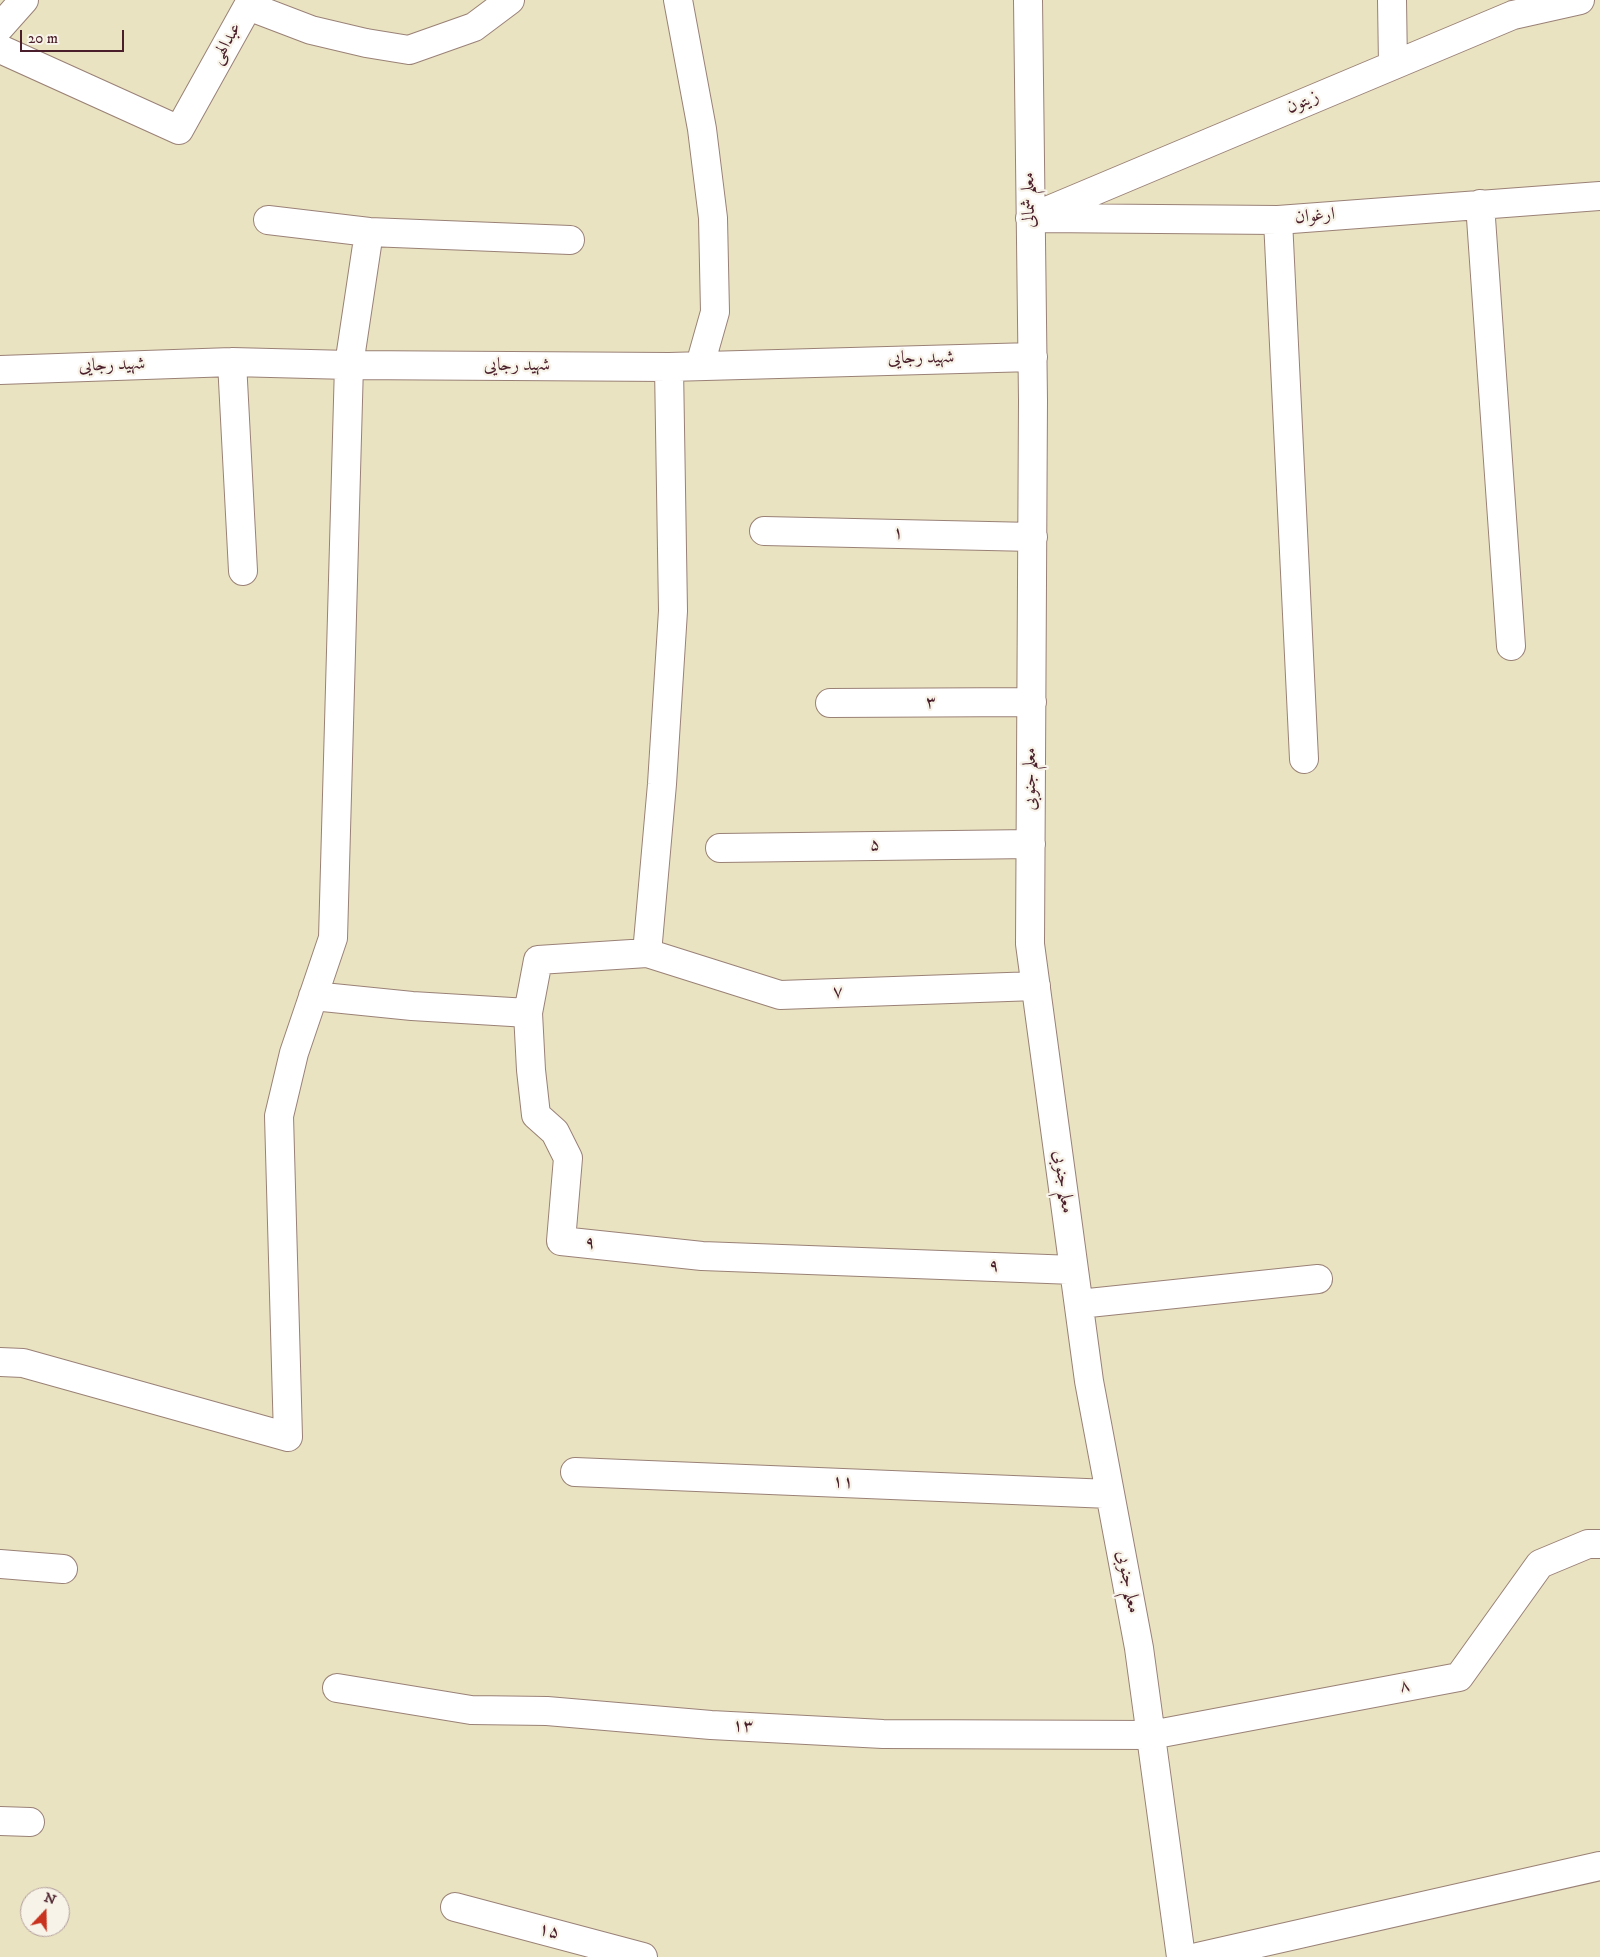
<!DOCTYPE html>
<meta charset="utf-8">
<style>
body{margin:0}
#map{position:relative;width:1600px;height:1957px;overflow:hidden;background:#e9e3c2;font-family:"IM FELL DW Pica",serif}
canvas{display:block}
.north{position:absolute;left:20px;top:1887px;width:50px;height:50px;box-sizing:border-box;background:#f7f3e8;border:1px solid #b29e9c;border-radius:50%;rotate:21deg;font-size:14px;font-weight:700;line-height:20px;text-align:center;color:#4a1f2b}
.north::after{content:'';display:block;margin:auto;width:18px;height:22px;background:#c8321e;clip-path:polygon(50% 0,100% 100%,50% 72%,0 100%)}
.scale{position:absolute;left:20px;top:30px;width:104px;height:22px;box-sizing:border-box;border:2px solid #4a1f2b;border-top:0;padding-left:6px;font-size:15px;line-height:18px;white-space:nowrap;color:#4a1f2b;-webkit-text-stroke:4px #f7f3e8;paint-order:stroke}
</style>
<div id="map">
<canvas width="1600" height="1957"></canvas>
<div class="north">N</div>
<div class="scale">20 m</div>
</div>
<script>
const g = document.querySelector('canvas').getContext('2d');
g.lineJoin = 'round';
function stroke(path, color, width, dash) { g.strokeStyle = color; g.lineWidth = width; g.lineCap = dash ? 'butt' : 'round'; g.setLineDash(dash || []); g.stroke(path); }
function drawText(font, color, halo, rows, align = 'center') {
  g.font = font + ' "IM FELL DW Pica",Amiri,serif'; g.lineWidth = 4.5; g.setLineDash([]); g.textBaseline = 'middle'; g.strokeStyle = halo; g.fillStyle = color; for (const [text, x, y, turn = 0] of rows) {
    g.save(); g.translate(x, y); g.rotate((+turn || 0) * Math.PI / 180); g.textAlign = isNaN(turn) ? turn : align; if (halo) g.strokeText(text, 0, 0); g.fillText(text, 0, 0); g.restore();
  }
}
const minor = new Path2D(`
 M678,0L702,129L713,218L715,312L700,365
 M1028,0L1033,400L1030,944L1089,1381L1139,1648L1181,1957
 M1392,0L1393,65
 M0,27L24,0
 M0,49L179,130L248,6L311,30L366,43L409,50L474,27L510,0
 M1480,204L1511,646
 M1030,218L1513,15L1580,0
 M1041,218L1278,220L1600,196
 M1278,220L1304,759
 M369,232L570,240
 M232,362L243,571
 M0,370L232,362L349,365L669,367L1033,357
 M764,531L1033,537
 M830,703L1032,702
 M720,848L1031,844
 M647,953L780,995L1036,986
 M313,996L412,1006L528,1013L531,1070L536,1115L555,1132L568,1158L561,1241L702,1256L1074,1270
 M528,1013L538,960L647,953L662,784L673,611L669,367
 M1079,1304L1318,1279
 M0,1362L23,1363L288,1437L279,1116L294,1053L333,938L349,365L369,232L268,220
 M575,1472L1110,1494
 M0,1564L63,1569
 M337,1688L471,1710L547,1711L711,1725L883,1734L1151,1735L1459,1677L1540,1564L1588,1544H1600
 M0,1821L30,1822
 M455,1907L643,1957
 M1198,1957L1600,1866`);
stroke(minor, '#9a8176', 30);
stroke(minor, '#fff', 28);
drawText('18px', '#4a1f2b', '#f7f3e8', [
 ["عبدالهی",227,44,-61],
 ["زیتون",1303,103,-23],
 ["معلم شمالی",1030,200,-91],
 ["ارغوان",1315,217,-5],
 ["شهید رجایی",921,359,-1],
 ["شهید رجایی",112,366,-2],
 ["شهید رجایی",517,366],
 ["۱",898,534,1],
 ["۳",931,703],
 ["معلم جنوبی",1031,779,-90],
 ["۵",875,846,-1],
 ["۷",838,993,-2],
 ["معلم جنوبی",1062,1182,82],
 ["۹",590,1244,6],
 ["۹",994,1267,2],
 ["۱۱",843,1483,2],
 ["معلم جنوبی",1127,1582,79],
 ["۸",1405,1687,-11],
 ["۱۳",743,1727,3],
 ["۱۵",549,1932,15]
]);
</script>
